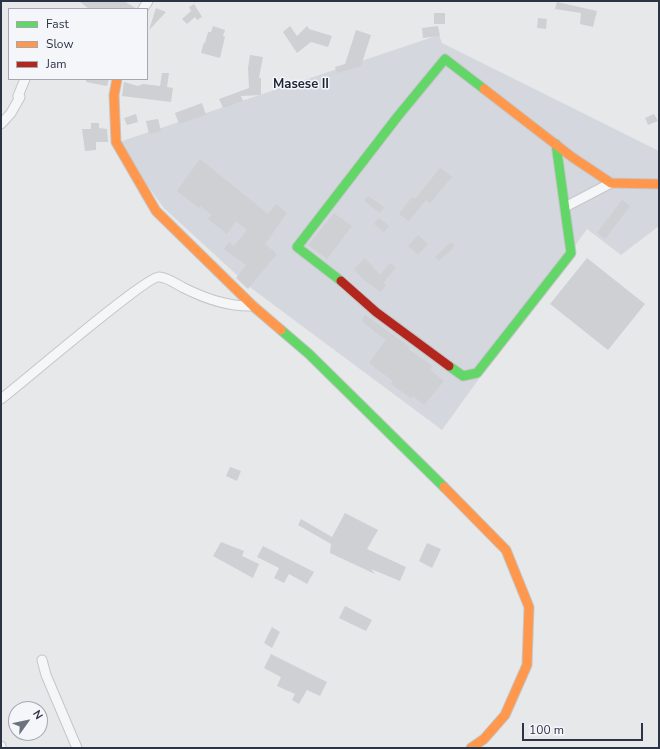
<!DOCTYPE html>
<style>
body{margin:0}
#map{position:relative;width:660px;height:749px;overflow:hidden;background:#e6e8ea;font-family:"Nunito Sans",sans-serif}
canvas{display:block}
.frame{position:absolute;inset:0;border:2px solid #2b3445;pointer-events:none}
.legend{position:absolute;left:8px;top:8px;width:140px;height:72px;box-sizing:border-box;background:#f4f6f9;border:1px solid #a4a8b1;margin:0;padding:5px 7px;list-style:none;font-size:12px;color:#2b3445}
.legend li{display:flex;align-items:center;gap:8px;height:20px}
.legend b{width:20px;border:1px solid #a4a8b1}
.north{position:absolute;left:8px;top:701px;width:40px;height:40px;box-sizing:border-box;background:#f4f6f9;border:1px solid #a4a8b1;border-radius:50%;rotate:57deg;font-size:11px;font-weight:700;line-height:16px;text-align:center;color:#2b3445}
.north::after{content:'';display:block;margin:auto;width:14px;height:18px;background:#6c737f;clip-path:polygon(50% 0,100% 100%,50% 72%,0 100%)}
.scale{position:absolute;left:522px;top:723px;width:121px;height:18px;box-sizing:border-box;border:2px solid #2b3445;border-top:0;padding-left:5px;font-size:12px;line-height:14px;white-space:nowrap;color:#2b3445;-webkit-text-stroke:3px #f4f6f9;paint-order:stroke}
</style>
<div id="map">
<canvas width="660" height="749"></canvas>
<div class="frame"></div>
<ul class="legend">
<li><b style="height:5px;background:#63d668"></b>Fast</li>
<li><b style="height:5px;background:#ff974d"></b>Slow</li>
<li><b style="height:5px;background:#b3261e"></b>Jam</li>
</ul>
<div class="north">N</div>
<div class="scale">100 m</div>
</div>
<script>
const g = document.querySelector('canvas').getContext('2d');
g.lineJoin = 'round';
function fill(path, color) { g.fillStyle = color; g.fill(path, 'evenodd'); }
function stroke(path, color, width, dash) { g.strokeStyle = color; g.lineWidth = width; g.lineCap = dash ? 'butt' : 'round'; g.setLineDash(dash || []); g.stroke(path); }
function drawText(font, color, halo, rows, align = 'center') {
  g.font = font + ' "Nunito Sans",sans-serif'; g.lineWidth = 3; g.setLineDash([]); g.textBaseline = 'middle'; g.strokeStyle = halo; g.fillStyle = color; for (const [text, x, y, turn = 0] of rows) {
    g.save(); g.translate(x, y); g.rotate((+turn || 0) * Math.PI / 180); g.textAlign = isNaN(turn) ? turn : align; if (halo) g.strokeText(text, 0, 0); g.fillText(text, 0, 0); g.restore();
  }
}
fill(new Path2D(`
 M439,35L442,43L659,151V226L621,255L587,229L442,430L251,288L164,208L116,143Z`), '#d4d7dd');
fill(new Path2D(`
 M79,1H124L137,9H89Z
 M557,2L597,11L593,27L580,24L581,13L555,9Z
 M194,4L202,17L197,20L195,17L187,24L182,19L191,11L189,7Z
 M156,8L166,12L149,30Z
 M434,13H445V24H434Z
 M538,18L547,19L546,29L537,28Z
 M213,26L225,30L223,36L225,37L220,58L201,53L204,42L205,43L208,32H211Z
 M290,26L297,36L307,26L309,29L332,36L328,47L311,42L297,53L283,32Z
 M438,26L440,36L423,38L422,28Z
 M356,30L371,35L361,66L337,73L335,67L345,64Z
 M250,55L263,57L259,78H261V95L241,96L243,101L223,108L219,99L249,88L248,68Z
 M162,73H169L167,87L173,88L171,102L122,96L124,82L138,86L143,84L160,86Z
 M86,79H109L107,86L86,82Z
 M202,103L206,115L179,124L175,113Z
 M136,114L138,122L127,125L124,118Z
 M654,114L658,121L648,125L645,118Z
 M158,119L161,131L149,134L146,121Z
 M91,123H99V128L107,129L108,142H96V150L85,151L82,129H91Z
 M200,159L268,214L276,204L287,213L265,244L277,254L248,289L236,278L246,265L224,249L229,242L234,246L247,230L236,221L227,234L208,219L211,215L201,206L199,208L177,191Z
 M440,168L452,177L430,203L426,200L409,221L399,214L412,197L415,199Z
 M368,196L384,207L380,213L364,201Z
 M622,200L630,206L605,239L597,233Z
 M334,213L352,226L327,259L308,245Z
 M379,218L389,226L384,232L374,224Z
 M418,235L428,244L418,255L408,246Z
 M451,242L455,246L439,261L435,257Z
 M365,258L380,275L390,263L396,267L383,283L386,285L381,292L364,280L354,269Z
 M587,258L645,304L608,350L550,304Z
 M365,315L410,347L408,349L433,366L430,370L444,381L424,405L413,396L411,398L391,384L393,381L369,363L386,340L364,323L362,320Z
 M230,467L241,471L237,481L226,476Z
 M345,513L378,530L367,549L406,567L400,581L371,569L375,574L330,553L331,544L298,525L301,519L332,537Z
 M221,542L244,551L242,556L259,564L253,578L213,556Z
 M427,543L441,549L432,568L419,561Z
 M263,546L314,572L307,584L289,574L284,583L274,578L279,568L257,557Z
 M345,606L372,620L366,631L339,618Z
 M272,627L280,632L272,648L264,643Z
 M271,654L327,682L320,696L307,690L299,704L292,700L295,694L277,686L281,677L264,668Z`), '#ced0d3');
const street = new Path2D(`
 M143,9L148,1
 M1,124L11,113L20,97L18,96L25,79
 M565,207L611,183
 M1,399C21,384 146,276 159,277C167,277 176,284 184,288C206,299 228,307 253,306
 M42,660L46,675L77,748
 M1,746V748`);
const fast = new Path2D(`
 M341,281L297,247L398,116L445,59L484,89
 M281,330L309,354L444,487
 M449,366L463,376L477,373L571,253L556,144`);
const slow = new Path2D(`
 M117,79L114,95L116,142L156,211L253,306L281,330
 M484,89L572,157L611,183L659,184
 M444,487L506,550L529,607L527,665L505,715L484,739L471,748`);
const jam = new Path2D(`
 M341,281L376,312L449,366`);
stroke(street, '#c4c6c8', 11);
stroke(fast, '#c4c6c8', 11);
stroke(slow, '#c4c6c8', 11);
stroke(jam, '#c4c6c8', 11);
stroke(street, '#f5f6f7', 9);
stroke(fast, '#63d668', 9);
stroke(slow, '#ff974d', 9);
stroke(jam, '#b3261e', 9);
drawText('bold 13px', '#1d2536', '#f4f6f9', [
 ["Masese II",301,85]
]);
</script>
